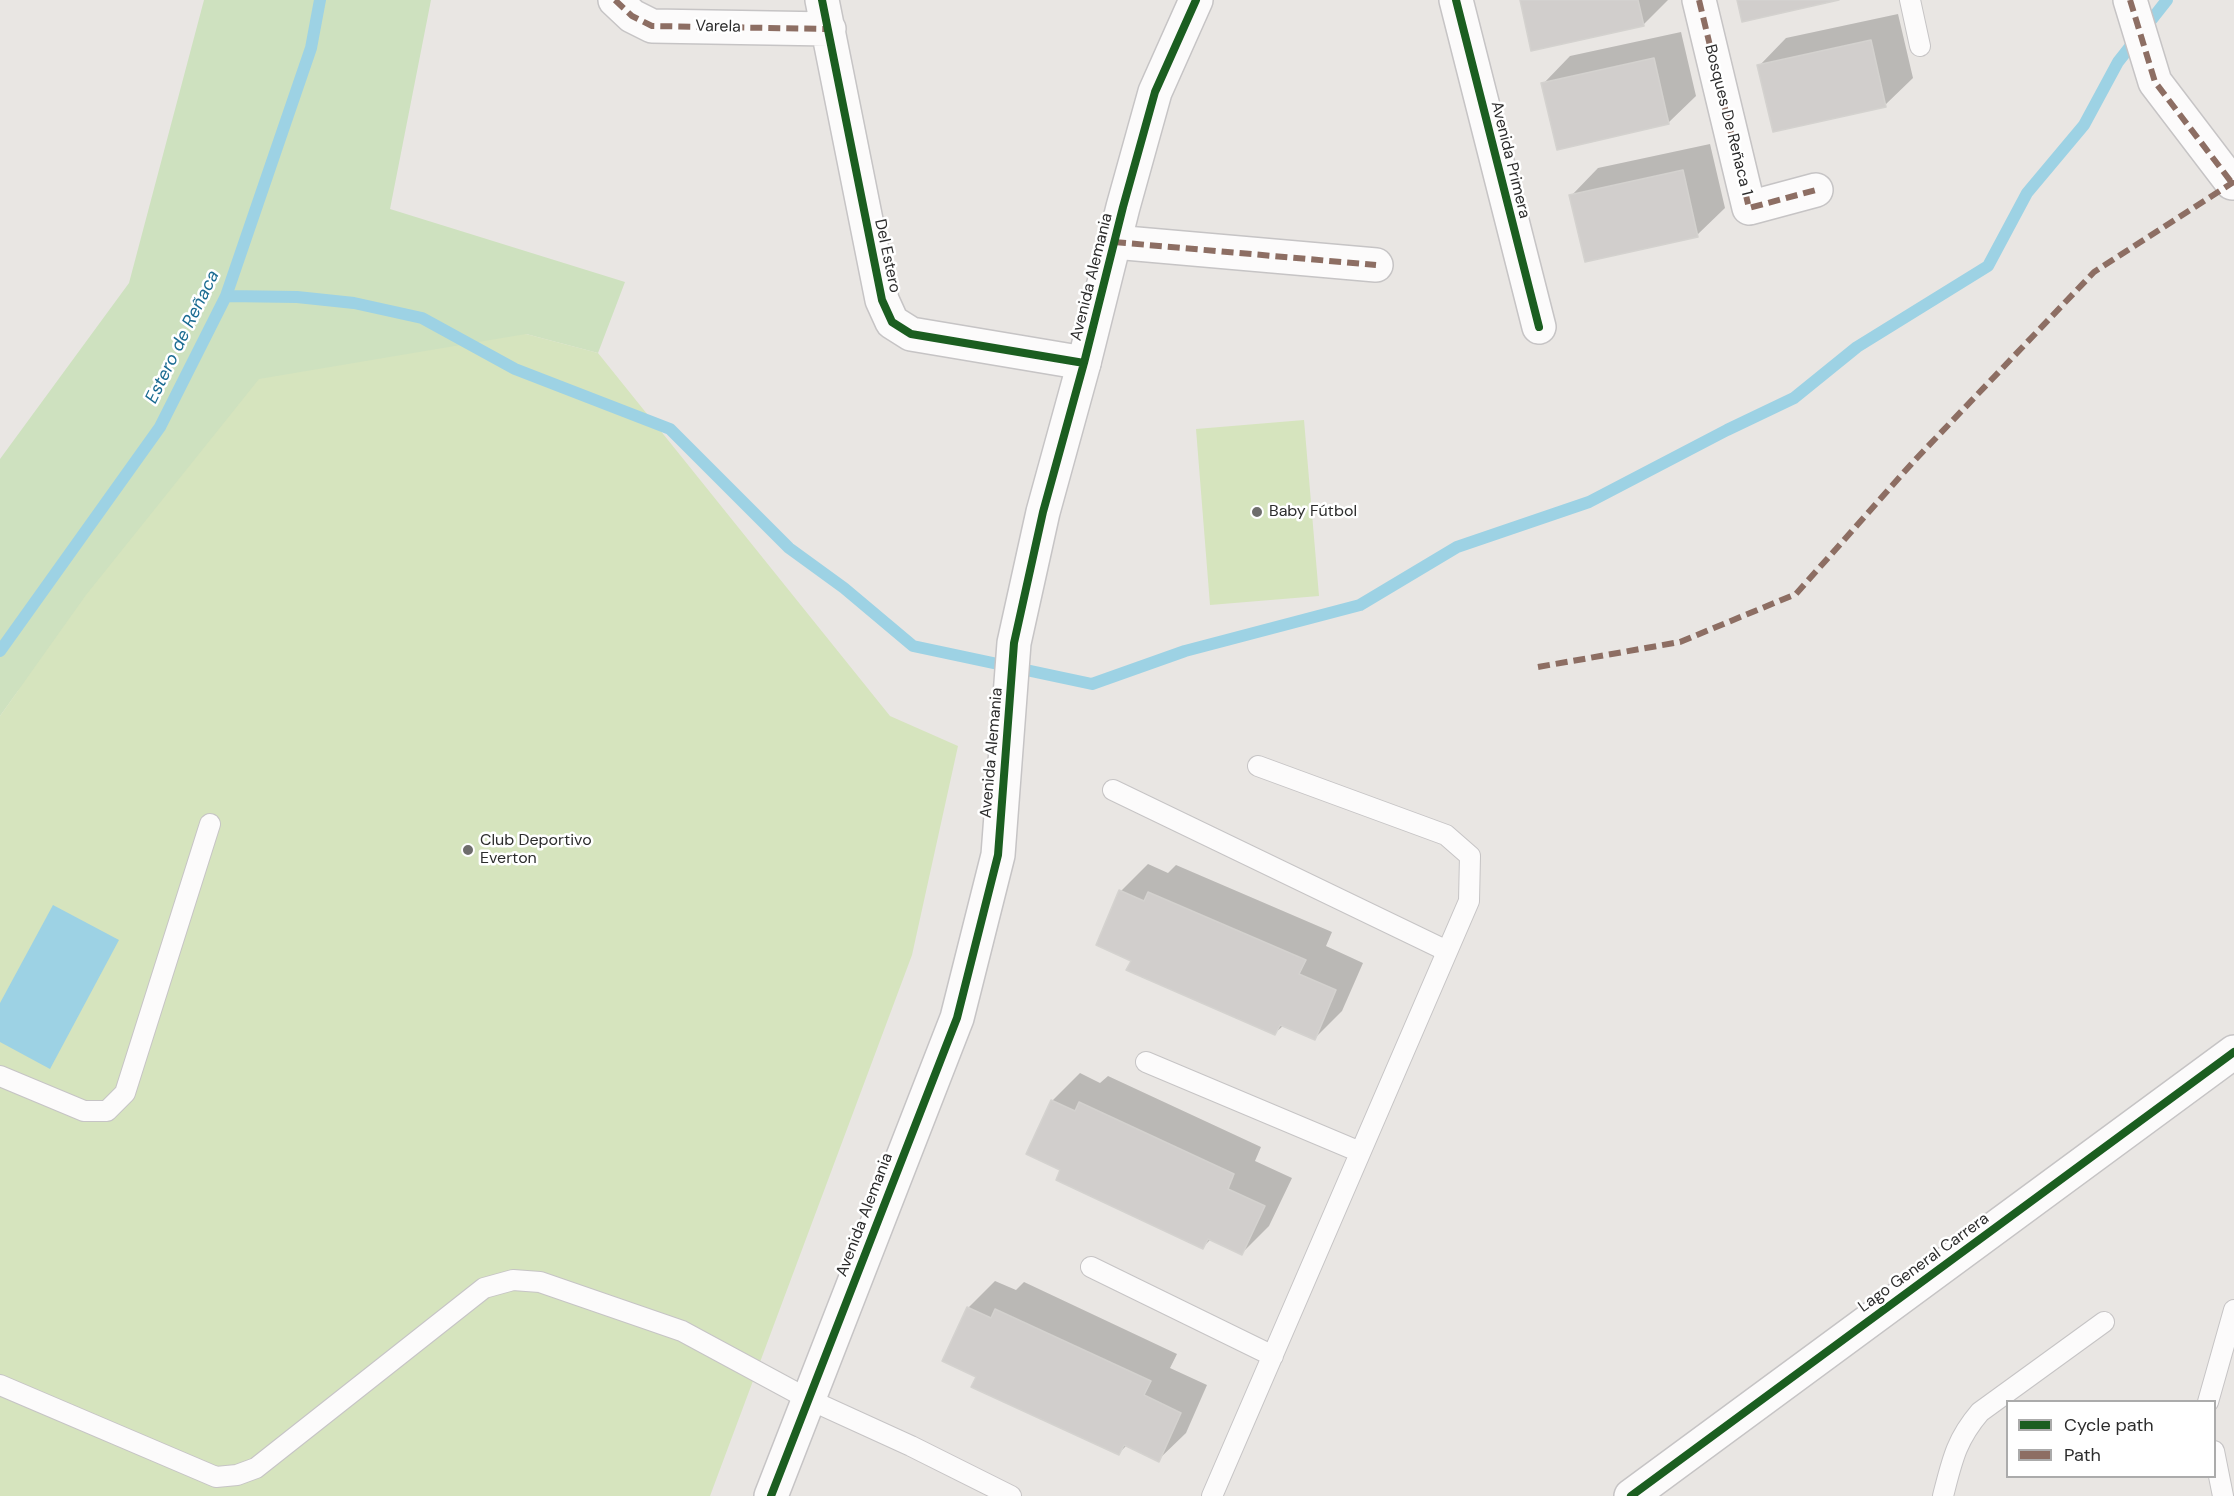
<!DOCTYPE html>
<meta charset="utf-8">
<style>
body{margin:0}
#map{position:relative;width:2234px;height:1496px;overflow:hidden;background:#e9e6e3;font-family:"DM Sans",sans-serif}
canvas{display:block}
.legend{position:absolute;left:2006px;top:1400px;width:210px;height:78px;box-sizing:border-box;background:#fff;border:2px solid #ababab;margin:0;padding:8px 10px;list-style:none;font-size:18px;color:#2c2c2c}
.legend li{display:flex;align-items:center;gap:12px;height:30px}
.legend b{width:30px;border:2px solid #ababab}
</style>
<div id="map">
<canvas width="2234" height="1496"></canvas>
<ul class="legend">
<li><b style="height:8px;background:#1b5e20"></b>Cycle path</li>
<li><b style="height:8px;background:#8d6e63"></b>Path</li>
</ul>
</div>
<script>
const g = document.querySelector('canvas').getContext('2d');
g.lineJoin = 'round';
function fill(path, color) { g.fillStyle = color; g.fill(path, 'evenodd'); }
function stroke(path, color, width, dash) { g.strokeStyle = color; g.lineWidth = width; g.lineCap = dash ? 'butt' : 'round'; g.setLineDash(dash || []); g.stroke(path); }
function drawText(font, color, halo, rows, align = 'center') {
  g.font = font + ' "DM Sans",sans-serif'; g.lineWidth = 5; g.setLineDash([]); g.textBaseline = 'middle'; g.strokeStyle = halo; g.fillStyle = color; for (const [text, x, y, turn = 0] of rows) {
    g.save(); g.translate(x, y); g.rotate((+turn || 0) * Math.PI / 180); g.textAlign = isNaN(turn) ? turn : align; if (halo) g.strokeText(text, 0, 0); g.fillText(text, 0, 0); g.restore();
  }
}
fill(new Path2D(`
 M204,0H431L390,209L625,282L598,353L526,334L18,691L0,716V459L129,283Z`), '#cee1bf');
fill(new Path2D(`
 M526,334L598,353L890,716L958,746L912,955L710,1496H0V716L86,595L259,379Z
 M1304,420L1319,596L1210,605L1196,429Z`), '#d6e4be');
fill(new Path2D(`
 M53,905L119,940L50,1069L0,1042V1003Z`), '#9dd2e4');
fill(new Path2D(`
 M1521,0H1668L1644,24Z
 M1898,14L1913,78L1885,105L1759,66L1786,38Z
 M1681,32L1696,96L1668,123L1543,84L1570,56Z
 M1710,144L1725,208L1697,235L1571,196L1598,168Z
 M1148,864L1168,873L1176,865L1332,932L1326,946L1363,963L1342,1011L1315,1038L1284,1025L1275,1033L1133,960L1121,891Z
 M1080,1073L1100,1083L1108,1076L1261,1147L1255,1161L1292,1178L1269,1226L1242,1253L1211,1239L1203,1247L1062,1170L1052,1101Z
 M995,1281L1016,1290L1024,1282L1177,1354L1170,1368L1207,1385L1186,1433L1158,1460L1127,1445L1118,1454L978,1376L968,1308Z`), '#0003');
stroke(new Path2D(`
 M226,296L297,297L354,303L422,318L515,369L670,429L789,548L844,588L913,646L1092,684L1185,651L1360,605L1457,547L1589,502L1727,430L1794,398L1857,347L1988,266L2027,193L2084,125L2118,62L2167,0
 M0,651L160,427L226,296L311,48L320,0`), '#9dd2e4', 12);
const building = new Path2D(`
 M1520,0H1638L1644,26L1531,51Z
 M1737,0H1839L1742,22Z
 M1871,40L1886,107L1773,132L1757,65Z
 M1654,58L1669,124L1557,150L1541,83Z
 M1683,170L1698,237L1585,262L1569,195Z
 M1119,890L1144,901L1148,892L1306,960L1299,974L1336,990L1315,1040L1280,1025L1275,1035L1126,970L1131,961L1096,945Z
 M1051,1100L1075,1111L1079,1102L1234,1174L1228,1189L1265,1206L1242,1255L1208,1239L1203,1249L1056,1180L1060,1170L1026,1154Z
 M967,1307L991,1318L995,1309L1151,1381L1144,1395L1181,1413L1159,1462L1124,1445L1119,1455L971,1387L976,1377L942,1361Z`);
fill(building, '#d1cecc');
stroke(building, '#d4d2cf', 1.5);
const lane = new Path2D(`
 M1910,0L1920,46
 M1113,790L1447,951
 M1146,1062L1360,1152
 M0,1076L84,1111H107L125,1093L210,824
 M1091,1267L1273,1356
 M0,1385L216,1477L237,1475L256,1468L484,1288L513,1280L540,1282L682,1331L808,1399L911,1446L1011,1496
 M2208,1402L2234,1310
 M2214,1451L2223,1496
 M1212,1496L1469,901L1470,856L1446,835L1258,766
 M1943,1496C1952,1461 1956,1440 1980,1412L2104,1322`);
const street = new Path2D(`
 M615,0L632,16L652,26L829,29
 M822,0L882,300L892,322L911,334L1084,363
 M1456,0L1539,327
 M1699,0L1749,208L1816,190
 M2130,0L2155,82L2232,183L2234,178
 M1114,242L1376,265
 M1631,1496L2234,1052`);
const secondary = new Path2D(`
 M771,1496L957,1018L998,855L1014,643L1043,512L1084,363L1123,207L1155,92L1196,0`);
stroke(lane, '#c6c4c5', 22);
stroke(street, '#c6c4c5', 36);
stroke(secondary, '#c6c4c5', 36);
stroke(lane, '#fcfbfb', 20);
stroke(street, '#fcfbfb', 33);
stroke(secondary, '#fcfbfb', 33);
stroke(new Path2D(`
 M615,0L632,16L652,26L829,29
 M1699,0L1749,208L1816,190
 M2130,0L2155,82L2232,183
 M1114,242L1376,265
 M1538,667L1680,642L1796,594L1914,461L2094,272L2232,183L2234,178`), '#8d6e63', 6, [12, 6]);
stroke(new Path2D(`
 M822,0L882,300L892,322L911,334L1084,363
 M1456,0L1539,327
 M771,1496L957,1018L998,855L1014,643L1043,512L1084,363L1123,207L1155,92L1196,0
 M1631,1496L2234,1052`), '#1b5e20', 8);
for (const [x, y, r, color] of [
 [1257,512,6,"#6e6d6c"],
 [468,850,6,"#6e6d6c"]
]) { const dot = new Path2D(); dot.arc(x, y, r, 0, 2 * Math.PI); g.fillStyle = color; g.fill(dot); stroke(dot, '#fff', 2); }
drawText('16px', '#2c2c2c', '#fff', [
 ["Varela",718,27,1],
 ["Bosques De Reñaca 1",1728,120,76],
 ["Avenida Primera",1510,160,76],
 ["Del Estero",887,256,78],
 ["Avenida Alemania",1092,277,-76],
 ["Avenida Alemania",992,753,-85],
 ["Avenida Alemania",865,1215,-69],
 ["Lago General Carrera",1924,1263,-36]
]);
drawText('16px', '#2c2c2c', '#fff', [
 ["Baby Fútbol",1269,512],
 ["Club Deportivo",480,841],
 ["Everton",480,859]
], 'left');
drawText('italic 18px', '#1a6b92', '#fff', [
 ["Estero de Reñaca",183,337,-64]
]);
</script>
